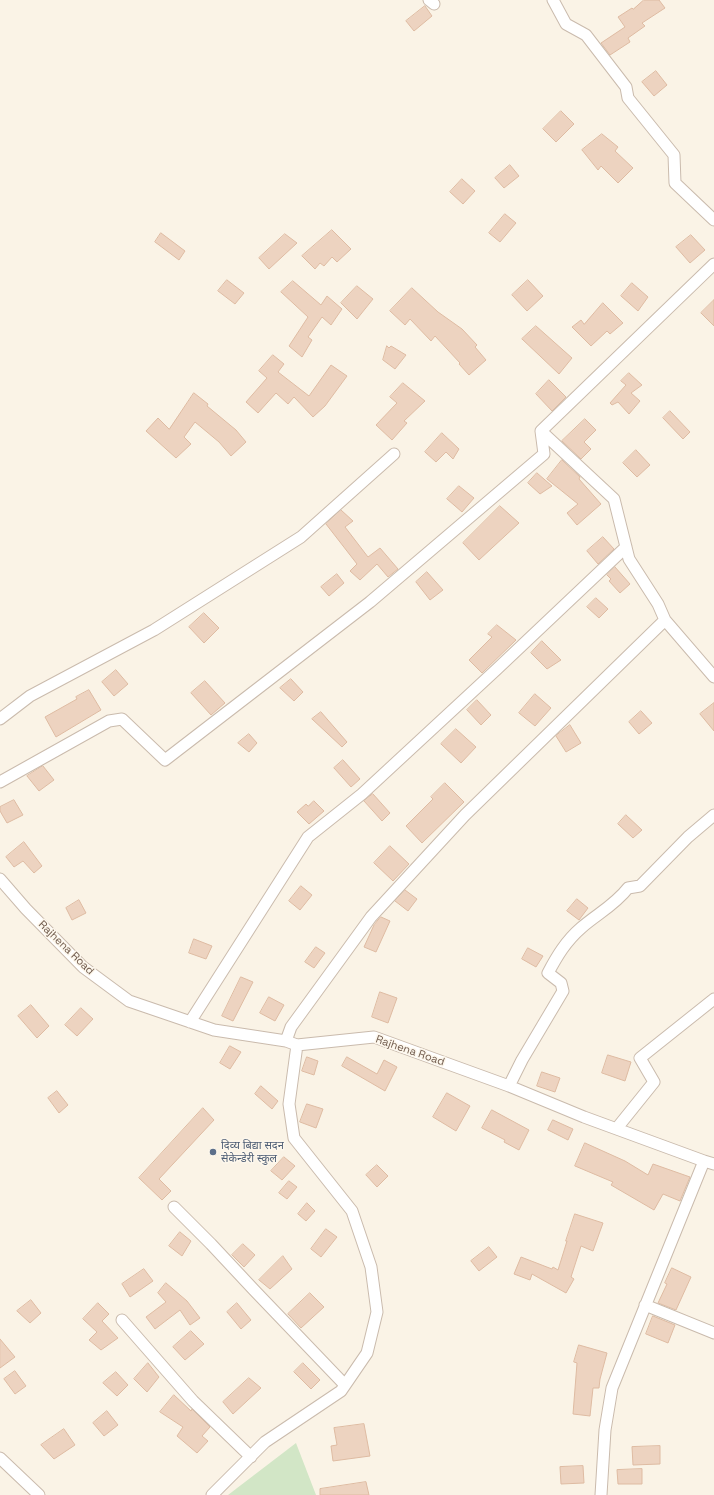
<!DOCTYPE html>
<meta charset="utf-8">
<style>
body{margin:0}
canvas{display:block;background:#faf3e6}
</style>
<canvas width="714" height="1495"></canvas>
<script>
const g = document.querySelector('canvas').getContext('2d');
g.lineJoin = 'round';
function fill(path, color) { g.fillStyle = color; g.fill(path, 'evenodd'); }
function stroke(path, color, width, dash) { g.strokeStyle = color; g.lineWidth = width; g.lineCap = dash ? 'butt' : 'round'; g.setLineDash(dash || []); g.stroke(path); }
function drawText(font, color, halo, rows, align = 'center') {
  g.font = font + ' "Space Grotesk","Noto Sans Devanagari",sans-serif'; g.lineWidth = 3; g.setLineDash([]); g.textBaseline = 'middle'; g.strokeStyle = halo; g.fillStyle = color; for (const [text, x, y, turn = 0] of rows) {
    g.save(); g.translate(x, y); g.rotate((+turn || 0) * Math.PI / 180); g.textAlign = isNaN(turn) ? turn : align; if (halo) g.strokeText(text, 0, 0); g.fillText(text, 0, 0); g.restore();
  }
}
fill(new Path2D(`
 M296,1443L316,1495H228Z`), '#d2e6c6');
const building = new Path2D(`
 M644,0H659L665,8L642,23L645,26L628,38L630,42L610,55L601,43L625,27L618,17L632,8L633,9Z
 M425,6L432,16L414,31L406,21Z
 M656,71L667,85L654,96L642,82Z
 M561,111L574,124L556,142L543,129Z
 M602,134L618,147L615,151L633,168L618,183L601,166L598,170L582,150Z
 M510,165L519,176L504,188L495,178Z
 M462,179L475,191L463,204L450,192Z
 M505,214L516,223L500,242L489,233Z
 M332,230L351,249L337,262L332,257L324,266L320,263L315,269L302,256Z
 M161,233L185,251L179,260L155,242Z
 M285,234L297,243L269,269L259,258Z
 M691,235L705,250L690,263L676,247Z
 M227,280L244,293L235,304L218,291Z
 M528,280L543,296L527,311L512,295Z
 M293,281L321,305L327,296L342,309L331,325L322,317L308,337L312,340L302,357L289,346L308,317L281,292Z
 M632,283L648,297L638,311L621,296Z
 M357,286L373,299L357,319L341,303Z
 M412,288L438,312L462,329L477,345L475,347L486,360L469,375L459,364L460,363L435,336L431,341L410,319L405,325L390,311Z
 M714,300V326L701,313Z
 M603,303L623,323L610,334L607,331L591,346L572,327L581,320L584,324Z
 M536,326L572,358L559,374L522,339Z
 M387,346L389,348L391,346L406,355L395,369L383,360Z
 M273,355L284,364L278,372L309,396L331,365L347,376L325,406L313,417L294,397L288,404L276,393L258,413L246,402L267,378L259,371Z
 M629,373L642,385L631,393L640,401L629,414L618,402L612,405L610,403L626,385L621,381Z
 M549,380L566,397L552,411L536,394Z
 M403,383L425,401L404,421L407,423L392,440L376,425L397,403L390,397Z
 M194,393L208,404L207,406L236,430L246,442L231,456L219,442L195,422L184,437L191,444L176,458L146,431L158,418L169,429Z
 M670,411L690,432L683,439L663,418Z
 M585,419L596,430L584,442L591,449L581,459L562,441Z
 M442,433L459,449L453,459L446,452L436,462L425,452Z
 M636,450L650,465L637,477L623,463Z
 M562,460L580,477L579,479L601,504L577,525L567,513L578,504L547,479Z
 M537,473L552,486L540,494L528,483Z
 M459,486L474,498L462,512L447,499Z
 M500,506L519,523L479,560L463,543Z
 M341,510L353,521L345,527L368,557L380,548L398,569L388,577L377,564L360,580L350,571L357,564L326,524Z
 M603,537L614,549L598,564L587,551Z
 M615,567L630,584L620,593L609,581L611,579L607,575Z
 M427,572L443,590L430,600L416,582Z
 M337,574L344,583L329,596L321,587Z
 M596,598L608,609L599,618L587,607Z
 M204,613L219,628L204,643L189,627Z
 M497,625L516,640L482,673L469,660L492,637L488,634Z
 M542,641L561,660L547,669L531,653Z
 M116,670L128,684L114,696L102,682Z
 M291,679L303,692L294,701L280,688Z
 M205,681L225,703L211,715L191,693Z
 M89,690L101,710L56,737L45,717L77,699L76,697Z
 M535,694L551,708L535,726L519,713Z
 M477,700L491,715L481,725L467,710Z
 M714,703V731L700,714Z
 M641,711L652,723L639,734L629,722Z
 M321,712L347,742L342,747L312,719Z
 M570,725L581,743L566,752L556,736Z
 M456,729L476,747L461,763L441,744Z
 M249,734L257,743L249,752L238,743Z
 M343,760L360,779L351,787L334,768Z
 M43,766L54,780L39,791L27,776Z
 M445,783L464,802L422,843L406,826L433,799L431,797Z
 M373,794L390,813L382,821L364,801Z
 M14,800L23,815L7,823L0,811V807Z
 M314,801L324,811L309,824L297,812L306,804L308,806Z
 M626,815L642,830L633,838L618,824Z
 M24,842L42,866L34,873L23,861L14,867L6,857Z
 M390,846L409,864L393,881L374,863Z
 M301,886L312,895L300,910L289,901Z
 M405,890L417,899L408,911L395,901Z
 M577,899L588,908L579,920L567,911Z
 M79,900L86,913L72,920L66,908Z
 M381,917L390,921L376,952L364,947L374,925Z
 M194,939L212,946L206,959L189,953Z
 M316,947L325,953L314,968L305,962Z
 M528,948L543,956L536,967L522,959Z
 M241,977L253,982L233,1021L222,1016Z
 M380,992L397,998L388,1023L372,1017Z
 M269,997L284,1005L275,1021L260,1013Z
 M31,1005L49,1026L37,1038L18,1016Z
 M81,1008L93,1019L77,1036L65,1025Z
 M230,1046L241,1052L230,1069L220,1063Z
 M608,1055L631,1062L625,1081L602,1073Z
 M307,1057L318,1061L314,1075L302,1071Z
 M347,1057L377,1074L384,1060L397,1067L385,1091L342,1066Z
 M542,1072L560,1078L555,1092L537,1086Z
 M261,1086L278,1101L272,1109L255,1094Z
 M57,1091L68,1105L59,1113L48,1098Z
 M447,1093L470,1106L456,1131L433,1117Z
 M307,1104L323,1109L316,1128L300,1122Z
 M203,1108L214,1120L159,1179L171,1191L162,1200L139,1178Z
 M492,1110L529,1130L519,1150L504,1142L505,1140L482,1128Z
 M553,1120L573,1129L568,1140L548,1130Z
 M585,1143L625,1161L648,1175L653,1164L690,1177L680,1201L663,1194L654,1210L611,1185L613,1182L575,1166Z
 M284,1157L295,1166L282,1180L271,1171Z
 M377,1165L388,1176L377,1187L366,1175Z
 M289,1181L297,1187L287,1199L279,1193Z
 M307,1203L315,1211L306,1221L298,1214Z
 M575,1214L603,1223L593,1251L581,1246L571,1277L574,1279L566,1293L532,1274L530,1280L514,1274L521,1257L552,1269L553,1267L558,1270L567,1241H566Z
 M326,1229L337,1237L321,1257L311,1249Z
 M180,1232L191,1241L182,1256L169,1246Z
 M243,1244L255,1255L244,1267L232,1255Z
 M489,1247L497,1257L479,1271L471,1261Z
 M283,1256L292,1269L270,1289L259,1280Z
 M672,1268L691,1277L676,1310L658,1303L667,1284L665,1283Z
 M144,1269L153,1281L130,1297L122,1284Z
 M166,1283L187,1301L200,1318L190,1325L180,1310L155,1329L146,1317L166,1302L158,1293Z
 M310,1293L324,1307L301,1328L288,1314Z
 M31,1300L41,1313L30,1323L17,1311Z
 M98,1303L109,1314L102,1321L118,1338L101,1350L89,1340L97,1332L83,1319Z
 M237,1303L251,1320L241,1329L227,1312Z
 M653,1316L675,1325L668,1343L646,1334Z
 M191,1331L204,1344L185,1360L173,1347Z
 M0,1339L15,1357L0,1368Z
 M579,1345L607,1353L600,1379L599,1388H593L590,1416L573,1414L577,1363L574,1362Z
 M148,1363L159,1377L147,1392L134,1379Z
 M303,1363L320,1380L311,1389L294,1372Z
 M15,1371L26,1386L15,1394L4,1379Z
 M116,1372L128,1385L117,1396L103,1383Z
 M249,1378L261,1388L233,1414L223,1402Z
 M174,1395L191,1411L192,1409L210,1427L202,1436L208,1441L197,1453L177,1436L183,1427L160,1412Z
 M107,1411L118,1425L104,1436L93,1423Z
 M364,1424L370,1456L333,1461L331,1446L337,1445L334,1428Z
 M64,1429L75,1445L54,1459L41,1445Z
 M660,1446V1464L633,1465L632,1447Z
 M583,1466L584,1483L561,1484L560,1467Z
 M642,1469V1484H618L617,1470Z
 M366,1482L369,1495H320V1489Z`);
fill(building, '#edd3c0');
stroke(building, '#debba2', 1);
const street = new Path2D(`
 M429,0L434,4
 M553,0L566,24L586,35L626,87L628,98L674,155L675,183L714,220
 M714,264L541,431L614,499L629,559L658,604L665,620L714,677
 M0,719L30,696L154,630L301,537L394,454
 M0,782L109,721L122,719L165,760L370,602L544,454L541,431
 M0,879L26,909L83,967L129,1001L214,1030L286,1041L297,1045L374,1037L509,1086L584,1117L704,1161L714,1164
 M190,1022L308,837L362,794L497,669L626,547
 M286,1041L291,1027L371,917L465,815L665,620
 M509,1086L522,1060L563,991L561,983L548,973C557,956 566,941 581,928C597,914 615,905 628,888L640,886L688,837L714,815
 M617,1128L654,1082L640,1058L714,999
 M174,1207L211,1244L254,1290L345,1385
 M645,1305L714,1333
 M122,1320L193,1401L251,1457
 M0,1458L39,1495
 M212,1495L265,1442L341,1391L367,1353L377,1312L371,1267L352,1211L294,1138L289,1104L297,1045
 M601,1495L605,1430L612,1388L704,1161`);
stroke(street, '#cabbad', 13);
stroke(street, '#fff', 11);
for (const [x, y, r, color] of [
 [213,1152,4,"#5c6f8a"]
]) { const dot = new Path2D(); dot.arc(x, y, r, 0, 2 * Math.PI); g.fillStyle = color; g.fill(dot); stroke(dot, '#fdf7ec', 1.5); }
drawText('11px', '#705b4d', '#fdf7ec', [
 ["Rajhena Road",66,948,44],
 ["Rajhena Road",410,1051,19]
]);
drawText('11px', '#4e5e75', '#fdf7ec', [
 ["दिव्य बिद्या सदन",221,1146],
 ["सेकेन्डेरी स्कुल",221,1159]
], 'left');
</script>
